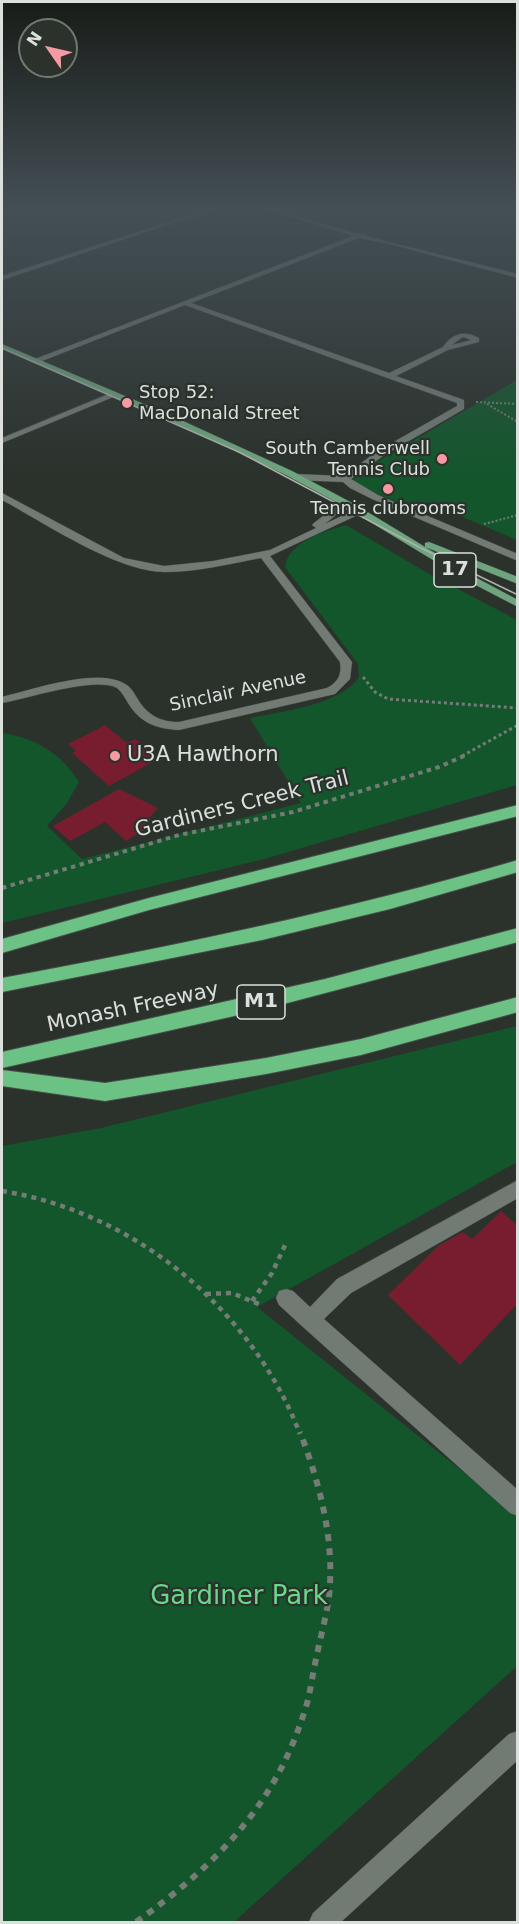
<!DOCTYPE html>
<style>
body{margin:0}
#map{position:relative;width:519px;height:1924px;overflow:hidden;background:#2b322c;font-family:"DejaVu Sans",sans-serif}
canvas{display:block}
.frame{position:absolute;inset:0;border:3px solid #dbe0dc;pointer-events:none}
.north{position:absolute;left:18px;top:18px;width:60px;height:60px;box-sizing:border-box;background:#2b322c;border:2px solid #717872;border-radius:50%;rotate:304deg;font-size:16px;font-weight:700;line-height:24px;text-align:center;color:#dbe0dc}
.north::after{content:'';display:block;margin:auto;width:21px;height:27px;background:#f49aa2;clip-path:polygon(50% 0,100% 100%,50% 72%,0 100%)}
</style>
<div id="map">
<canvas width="519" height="1924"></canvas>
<div class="frame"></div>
<div class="north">N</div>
</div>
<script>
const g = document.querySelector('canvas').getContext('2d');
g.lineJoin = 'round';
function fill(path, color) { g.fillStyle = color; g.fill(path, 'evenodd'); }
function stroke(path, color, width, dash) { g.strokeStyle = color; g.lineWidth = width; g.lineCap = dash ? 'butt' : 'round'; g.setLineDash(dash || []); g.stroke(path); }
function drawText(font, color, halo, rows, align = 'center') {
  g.font = font + ' "DejaVu Sans",sans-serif'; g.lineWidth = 4.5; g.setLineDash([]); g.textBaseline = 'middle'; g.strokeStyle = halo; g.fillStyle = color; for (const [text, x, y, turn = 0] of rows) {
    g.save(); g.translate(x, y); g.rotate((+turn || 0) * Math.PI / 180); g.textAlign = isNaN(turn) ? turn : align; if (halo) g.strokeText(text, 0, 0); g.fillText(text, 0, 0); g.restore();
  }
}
fill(new Path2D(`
 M517,380V540L427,502L416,509L365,489L353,480L360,472Z
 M346,525L431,575L517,620V785L264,859L2,923V733C35,738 61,753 79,782L67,803L47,826L82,859L301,803L250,718C280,712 343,704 359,677L358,664L285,567C288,542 325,531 346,525Z
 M517,1026V1162L257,1307L517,1515V1666L234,1922H2V1146L101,1128Z`), '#13562c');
fill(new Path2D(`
 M105,725L127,743L135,739L160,758L109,786L72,753L76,751L68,744Z
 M119,789L158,808L149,818L156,823L126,841L105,822L70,841L53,826Z
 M501,1211L518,1226V1303L460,1365L388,1295L438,1246L463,1232L472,1239Z`), '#781d2f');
const minor = new Path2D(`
 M2,208H7L2,210Z
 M211,208H219L2,280V276Z
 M262,208H271L358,234L366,233L365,236L518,274V278L393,245L359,238L191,303L389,373L443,347C452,333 465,330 479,338V342L448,350L396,376L464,400V409L383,456L351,479L378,495L518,554V561L372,499L350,488L343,482L295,480L290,477L295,474L344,476L376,452L457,406V403L185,305L37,363L30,361L353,236ZM463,337L471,340L452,345Z
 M111,393L118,395L2,443V438Z
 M2,493L124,558L164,566L213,561L270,550L316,528L312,525L314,523L342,501H348V505L325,524L356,509H362V513L270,556L352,662L350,679L335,694L179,730C157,729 140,723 128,703C125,698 122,692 117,688C94,676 27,699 2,703V697C32,690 97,667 125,684C131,687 134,693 137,698C147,715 160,722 179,722L327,688C338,682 342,675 340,662L261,558C229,564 197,572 165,572C117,572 45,523 2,500Z
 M518,1180V1198L351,1293L324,1319L518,1490V1516L510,1513L303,1327L279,1305L276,1298L279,1291L286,1289L293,1291L310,1307L337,1279Z
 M518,1731V1760L341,1922H309L313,1913L509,1734Z`);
const major = new Path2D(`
 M2,344L170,415L292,471L356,505L473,576L518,600V607L466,580L349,509L286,475L205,437L2,349Z
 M429,542L518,577V584L425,547V543Z`);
const highway = new Path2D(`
 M518,805V816L149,910L2,953V939L149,898Z
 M518,860V872L390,909L262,940L2,992V978C176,946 348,910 518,860Z
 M518,928V942L261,1010L2,1068V1052L325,979Z
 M518,997V1012L361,1055L266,1074L105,1101L2,1086V1070L105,1083L266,1058L361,1039Z`);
stroke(minor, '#474d48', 1);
stroke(major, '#474d48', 1);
stroke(highway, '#474d48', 2);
stroke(new Path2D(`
 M476,402L518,404
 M487,404L518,422
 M484,524L518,515`), '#757c76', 2, [2, 2]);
stroke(new Path2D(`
 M363,677L375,692L388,699L518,708
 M462,756L518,725`), '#757c76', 3, [3, 3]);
stroke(new Path2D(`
 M2,888L179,835L293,812L439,767L466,755`), '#757c76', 4, [4.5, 4.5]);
stroke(new Path2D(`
 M2,1191C134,1212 252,1309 300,1434
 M206,1294L232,1293L261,1305
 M252,1301L272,1273L287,1241`), '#757c76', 4.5, [5, 5]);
stroke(new Path2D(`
 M136,1922C215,1866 274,1807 304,1713C310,1696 312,1677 316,1659C320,1639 326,1618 329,1597C335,1541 320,1484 300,1432`), '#757c76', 6, [7, 7]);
fill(minor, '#727a74');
fill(major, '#6ea57e');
fill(highway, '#6cc184');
stroke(new Path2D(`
 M2,348L239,452L419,547L518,595`), '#abb1ac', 1.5);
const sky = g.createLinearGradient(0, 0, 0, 477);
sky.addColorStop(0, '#181c18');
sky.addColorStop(0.44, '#444f56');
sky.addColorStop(1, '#444f5600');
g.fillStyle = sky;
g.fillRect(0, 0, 519, 477);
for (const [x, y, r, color] of [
 [127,403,6,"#f49aa2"],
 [442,459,6,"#f49aa2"],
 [388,489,6,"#f49aa2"],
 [115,756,6,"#f49aa2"]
]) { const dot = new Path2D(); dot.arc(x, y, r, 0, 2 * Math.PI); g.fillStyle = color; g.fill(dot); stroke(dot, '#2b322c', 2); }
drawText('18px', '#dbe0dc', '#2b322c', [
 ["Stop 52:",139,393],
 ["MacDonald Street",139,414],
 ["South Camberwell",430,449,"right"],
 ["Tennis Club",430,470,"right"],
 ["Tennis clubrooms",388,509,"center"]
], 'left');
drawText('18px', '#dbe0dc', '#2b322c', [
 ["Sinclair Avenue",238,692,-12]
]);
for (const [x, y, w] of [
 [455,570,42],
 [261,1002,48]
]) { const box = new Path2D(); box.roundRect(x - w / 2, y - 17, w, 34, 4.5); g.fillStyle = '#2b322c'; g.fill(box); stroke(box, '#dbe0dc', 1.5); }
drawText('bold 20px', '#dbe0dc', null, [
 ["17",455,570],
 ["M1",261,1002]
]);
drawText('21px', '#dbe0dc', '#2b322c', [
 ["U3A Hawthorn",127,756]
], 'left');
drawText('21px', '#dbe0dc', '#2b322c', [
 ["Gardiners Creek Trail",242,805,-14],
 ["Monash Freeway",133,1008,-12]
]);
drawText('26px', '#67da8a', '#2b322c', [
 ["Gardiner Park",239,1597]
]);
</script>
